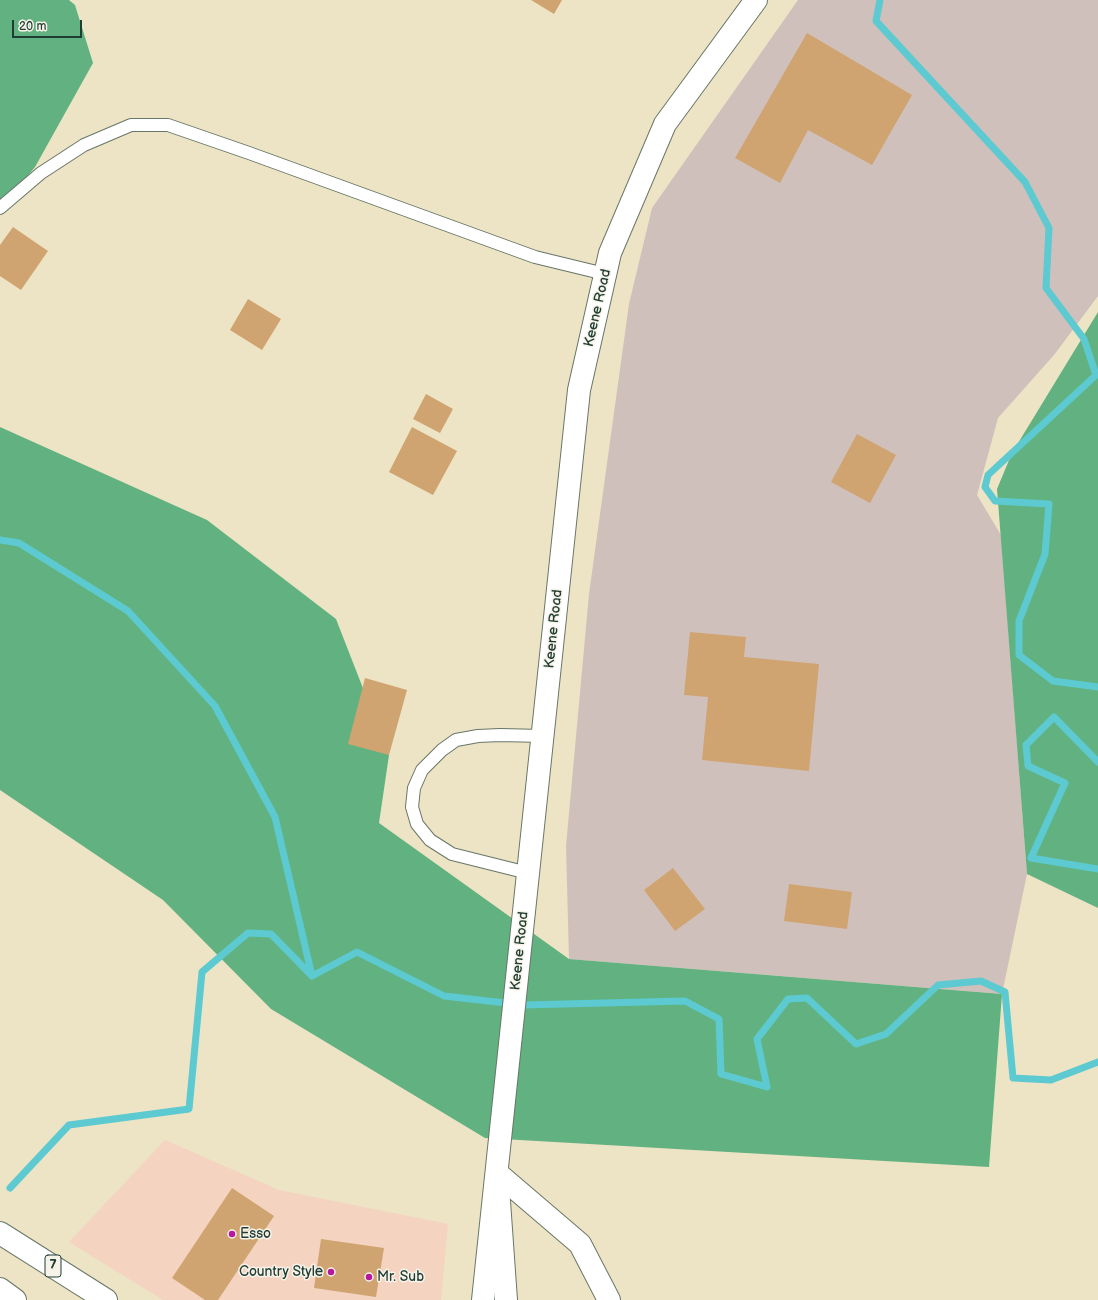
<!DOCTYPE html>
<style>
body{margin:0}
#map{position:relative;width:1098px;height:1300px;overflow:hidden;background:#ede3c5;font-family:"Balsamiq Sans",sans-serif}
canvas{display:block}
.scale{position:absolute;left:12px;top:20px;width:70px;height:18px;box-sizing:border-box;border:2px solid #1f3d34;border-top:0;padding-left:5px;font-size:12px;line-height:14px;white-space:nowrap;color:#1f3d34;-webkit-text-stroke:3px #f7f3e8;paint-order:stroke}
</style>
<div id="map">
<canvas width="1098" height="1300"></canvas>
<div class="scale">20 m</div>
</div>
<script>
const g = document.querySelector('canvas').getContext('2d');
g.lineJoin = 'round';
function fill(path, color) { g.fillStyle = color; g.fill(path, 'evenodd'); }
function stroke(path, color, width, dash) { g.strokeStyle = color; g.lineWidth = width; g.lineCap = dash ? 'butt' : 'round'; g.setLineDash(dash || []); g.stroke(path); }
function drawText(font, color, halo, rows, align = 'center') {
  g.font = font + ' "Balsamiq Sans",sans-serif'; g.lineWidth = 3; g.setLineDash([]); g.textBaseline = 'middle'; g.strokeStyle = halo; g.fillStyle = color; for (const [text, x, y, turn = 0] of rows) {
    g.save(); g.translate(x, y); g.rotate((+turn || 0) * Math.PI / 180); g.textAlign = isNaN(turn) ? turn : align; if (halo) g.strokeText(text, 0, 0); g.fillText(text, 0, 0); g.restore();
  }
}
fill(new Path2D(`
 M165,1140L279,1190L448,1224L441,1300H163L69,1242Z`), '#f4d3c0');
fill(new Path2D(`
 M798,0H1098V296L1054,355L998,418L977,495L1001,535L1027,874L1002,994L569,959L566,846L589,594L629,304L652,208Z`), '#d0c0bc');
fill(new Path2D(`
 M0,0H69L75,5L93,63L35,167L0,210Z
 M1098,312V908L1027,874L997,489L1012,453Z
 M0,427L207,520L336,619L389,755L379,823L569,959L1002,994L989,1167L485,1138L271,1009L163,900L0,790Z`), '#61b280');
stroke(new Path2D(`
 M880,0L876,21L1025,182L1049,228L1046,288L1084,339L1096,375L988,475L985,487L995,501L1049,504L1045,554L1019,621V655L1053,681L1098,687
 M0,540L19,543L128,611L215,706L275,817L312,976
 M1098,762L1054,717L1026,745L1028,766L1065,783L1031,858L1098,869
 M312,976L357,952L444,996L523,1005L685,1001L719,1019L721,1074L767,1087L757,1039L788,999L807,998L856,1044L886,1034L938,985L981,981L1005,992L1013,1078L1051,1080L1098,1062
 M10,1188L69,1125L189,1109L202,972L248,933L271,934L312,976`), '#5ccad0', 7);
fill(new Path2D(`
 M531,0H562L554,14Z
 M807,33L912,95L872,165L808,130L780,183L735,158Z
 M13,227L48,251L21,290L0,276V245Z
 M248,299L281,319L262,350L230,330Z
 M426,394L453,409L440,433L413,419Z
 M412,427L457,451L433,495L389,472Z
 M857,434L896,455L870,503L831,482Z
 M690,632L746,637L744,657L819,664L809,771L702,760L708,697L684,695Z
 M365,678L407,690L389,755L348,744Z
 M673,868L705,909L675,931L644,890Z
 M789,884L852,892L847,929L784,921Z
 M232,1188L274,1216L218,1300H205L172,1278Z
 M321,1239L384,1248L376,1297L314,1288Z`), '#d0a470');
const service = new Path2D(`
 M0,208L41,173L84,145L131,125H168L249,153L535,257L605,274
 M528,873L452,854L430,840L417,824L412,807L414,788L422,770L442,750L456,740L478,736L500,735L543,736`);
const minor = new Path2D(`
 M497,1173L580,1244L609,1300`);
const secondary = new Path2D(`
 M483,1300L579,390L610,253L665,124L756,0`);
const trunk = new Path2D(`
 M497,1173L506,1300
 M0,1233L106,1300
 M0,1289L15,1300`);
stroke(service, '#677767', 14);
stroke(minor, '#677767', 24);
stroke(secondary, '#677767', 24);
stroke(trunk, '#677767', 24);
stroke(service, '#fff', 12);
stroke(minor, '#fff', 22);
stroke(secondary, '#fff', 22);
stroke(trunk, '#fff', 22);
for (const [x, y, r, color] of [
 [232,1234,4,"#b5179e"],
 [331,1272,4,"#b5179e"],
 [369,1277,4,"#b5179e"]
]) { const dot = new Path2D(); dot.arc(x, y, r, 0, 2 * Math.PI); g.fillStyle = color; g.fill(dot); stroke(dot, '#f7f3e8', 1.5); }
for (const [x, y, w] of [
 [53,1266,16]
]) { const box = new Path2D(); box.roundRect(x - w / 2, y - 11, w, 22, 3); g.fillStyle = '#f7f3e8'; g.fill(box); stroke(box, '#1f3d34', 1); }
drawText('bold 13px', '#1f3d34', null, [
 ["7",53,1266]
]);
drawText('14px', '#1f3d34', '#f7f3e8', [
 ["Keene Road",598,308,-77],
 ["Keene Road",554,629,-84],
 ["Keene Road",520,951,-84]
]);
drawText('14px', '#1f3d34', '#f7f3e8', [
 ["Esso",240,1234],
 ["Country Style",323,1272,"right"],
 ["Mr. Sub",377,1277]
], 'left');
</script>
